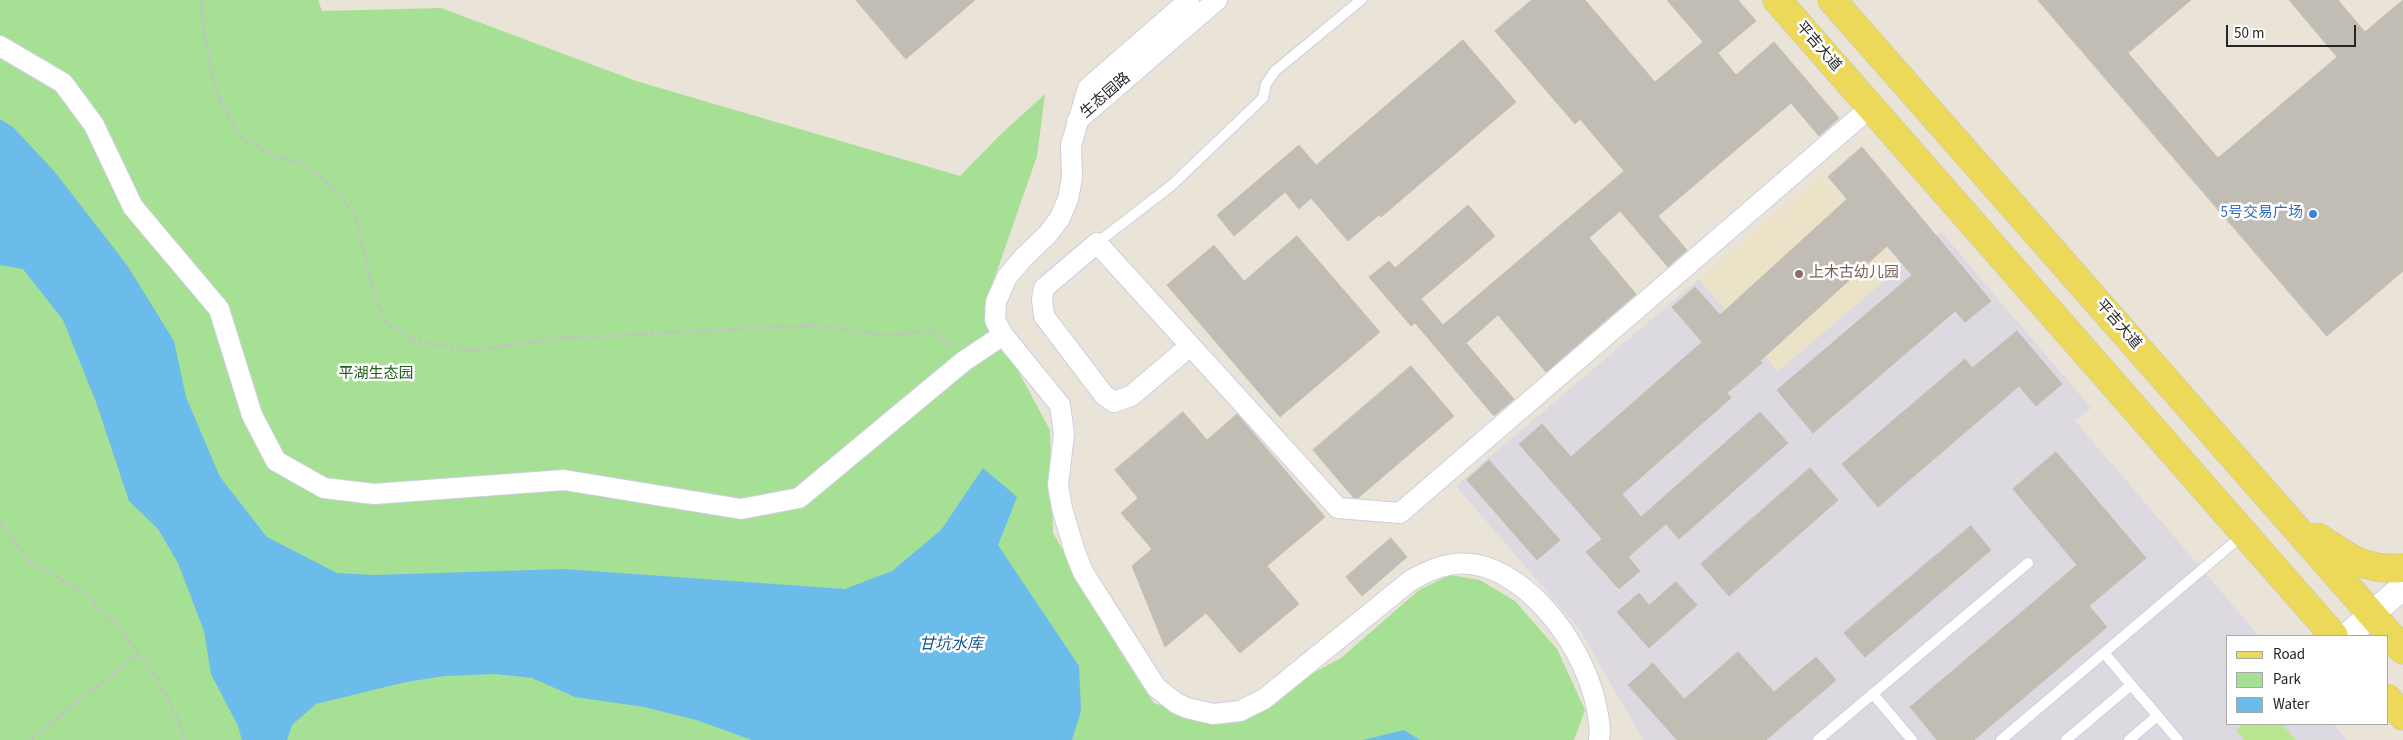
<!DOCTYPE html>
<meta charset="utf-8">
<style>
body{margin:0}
#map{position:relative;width:2403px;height:740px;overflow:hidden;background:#e9e3d8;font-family:"Source Sans 3",sans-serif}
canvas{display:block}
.legend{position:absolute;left:2226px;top:635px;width:162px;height:90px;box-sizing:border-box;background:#fff;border:1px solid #a8a8a8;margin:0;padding:6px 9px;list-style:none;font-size:15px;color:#262626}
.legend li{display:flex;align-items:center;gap:10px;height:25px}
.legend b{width:25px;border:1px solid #a8a8a8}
.scale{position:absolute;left:2226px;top:25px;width:130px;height:22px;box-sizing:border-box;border:2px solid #262626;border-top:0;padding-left:6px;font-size:15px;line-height:18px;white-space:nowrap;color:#262626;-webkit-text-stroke:4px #fff;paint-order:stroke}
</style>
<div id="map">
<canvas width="2403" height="740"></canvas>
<ul class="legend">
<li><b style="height:6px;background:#ecd959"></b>Road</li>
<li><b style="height:14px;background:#a6e094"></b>Park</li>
<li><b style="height:14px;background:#6bbceb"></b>Water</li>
</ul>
<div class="scale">50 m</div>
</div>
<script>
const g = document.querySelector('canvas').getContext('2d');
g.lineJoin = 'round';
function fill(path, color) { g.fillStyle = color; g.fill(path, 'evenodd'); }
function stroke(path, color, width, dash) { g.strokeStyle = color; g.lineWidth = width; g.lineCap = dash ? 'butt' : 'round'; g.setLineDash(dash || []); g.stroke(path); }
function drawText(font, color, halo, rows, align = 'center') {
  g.font = font + ' "Source Sans 3","Noto Sans SC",sans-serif'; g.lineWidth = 5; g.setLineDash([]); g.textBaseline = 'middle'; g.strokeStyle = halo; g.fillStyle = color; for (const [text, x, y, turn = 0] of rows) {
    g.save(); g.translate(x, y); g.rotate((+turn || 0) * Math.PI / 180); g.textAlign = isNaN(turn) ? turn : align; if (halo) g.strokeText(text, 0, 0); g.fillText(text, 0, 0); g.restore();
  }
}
fill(new Path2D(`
 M1941,232L2091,408L2075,421L2259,636H2227V724H2333L2347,740H1643L1580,630L1456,486L1699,279L1778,371Z`), '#dcd9e1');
fill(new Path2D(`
 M1820,176L1899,268L1778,371L1699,279Z`), '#ebe3c7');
fill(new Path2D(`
 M0,0H318L322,11L441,8L636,81L960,176L1001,134L1045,94L1037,156L984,308L1050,430L1053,533L1119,649L1154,703L1219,724L1341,658L1419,590L1450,575L1480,580L1515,601L1557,649L1585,710L1574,740H0Z`), '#a6e094');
fill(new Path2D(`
 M2244,724H2282L2296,740H2244L2236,730Z`), '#b9e790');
fill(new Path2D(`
 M0,119L14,128L54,171L127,265L174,341L186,397L220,477L267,537L337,573L374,575L564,569L845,589L892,571L941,530L983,468L1017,497L998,545L1079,666L1081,711L1072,740H752L696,720L644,707L575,697L532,678L495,674L446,676L406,682L316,704L292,725L287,740H242L238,726L211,674L204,631L178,563L158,529L129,501L96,402L63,320L23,269L0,265Z
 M1404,730L1420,740H1363Z`), '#6bbceb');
const building = new Path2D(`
 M856,0H975L906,59Z
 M1532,0H1585L1655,82L1703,42L1667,0H1738L1756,21L1718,53L1736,75L1774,42L1839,118L1819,136L1791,103L1658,216L1687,250L1668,267L1620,211L1589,238L1636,294L1546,372L1498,315L1466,343L1514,399L1494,416L1415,323L1411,326L1369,277L1389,261L1395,268L1468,205L1495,236L1421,299L1443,325L1624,171L1580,119L1575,124L1495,31Z
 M2038,0H2191L2128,53L2218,158L2337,57L2289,0H2338L2365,32L2403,0V271L2327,336Z
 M1463,40L1516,102L1381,217L1379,215L1348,241L1311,198L1299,209L1285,192L1234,236L1217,215L1299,145L1316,165Z
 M1862,147L1991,301L1965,322L1955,311L1813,433L1777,390L1912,275L1887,246L1760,361L1762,363L1727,393L1731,398L1622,494L1641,517L1760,412L1788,443L1679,539L1666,524L1628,557L1640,571L1619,589L1586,552L1602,539L1519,444L1542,424L1571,457L1702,342L1672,307L1695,287L1720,315L1847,199L1828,177Z
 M1297,236L1380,332L1280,417L1167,285L1214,245L1244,281Z
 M2017,331L2062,384L2036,406L2019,386L1878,507L1842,464L1965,359L1972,368Z
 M1411,366L1454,416L1358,498L1353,497L1313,450Z
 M1183,412L1207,440L1237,414L1325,517L1267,566L1299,604L1240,653L1206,613L1165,647L1132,566L1152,549L1121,513L1138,498L1115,470Z
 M2056,452L2146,558L2089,606L2107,627L1974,740H1937L1910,707L2077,565L2013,489Z
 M1489,460L1560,540L1537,560L1467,480Z
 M1810,468L1838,500L1729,596L1701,564Z
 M1971,526L1991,550L1865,657L1844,633Z
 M1391,538L1407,557L1362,596L1346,577Z
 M1676,582L1697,605L1649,648L1617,612L1639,593L1649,605Z
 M1738,652L1774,692L1816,657L1836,680L1766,740H1677L1628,685L1653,663L1684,699Z`);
fill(building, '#c1bdb5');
stroke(building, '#c4bfb2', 1);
const service = new Path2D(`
 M1097,243L1172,185L1263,98L1266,84L1275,71L1361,0
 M2104,653L2178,740
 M1873,694L1912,740
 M1818,740L2028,563
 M2001,740L2244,534
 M2066,740L2131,685
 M2129,740L2157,716`);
const minor = new Path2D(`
 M1189,0L1088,88L1071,145L1072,178L1068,199L1060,218L1048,234L1024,257L1007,277L996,302L995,320L1003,335L1060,405L1064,434L1058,485L1062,508L1075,552L1083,572L1156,687L1176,703L1187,708L1213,714L1240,711L1264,699L1410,581C1429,570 1449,561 1472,564C1533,573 1587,652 1597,710C1599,720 1601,730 1599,740
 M0,46L63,83L94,125L133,207L219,309L252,415L276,461L324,488L374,494L564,480L741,509L799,498L964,361L1003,335
 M1077,121L1217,0
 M1190,346L1131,396L1114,402L1104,395L1044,316L1042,299L1044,288L1097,243L1338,508L1400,513L1871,107`);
const tertiary = new Path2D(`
 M2347,636L2403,587`);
const primary = new Path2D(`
 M1777,0L2334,636
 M1832,0L2403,650
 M2318,537C2348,557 2365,571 2403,568
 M2387,698L2403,716`);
stroke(service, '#cdcfe0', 12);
stroke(minor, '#cdcfe0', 22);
stroke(tertiary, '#cdcfe0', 27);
stroke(primary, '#c2c2c2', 29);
stroke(new Path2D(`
 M202,0L203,26L212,74L223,107L241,138L277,156L304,165L337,191L356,217L374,295L387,323L411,339L468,351L565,338L815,325L884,335L929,331L942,337L952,347
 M0,524L31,562L85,593L124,634L156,677L176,715L185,740
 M31,740L139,652`), '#c2c2c2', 3, [4, 2.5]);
stroke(service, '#fff', 10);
stroke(minor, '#fff', 20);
stroke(tertiary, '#fff', 25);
stroke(primary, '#ecd959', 28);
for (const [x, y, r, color] of [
 [2313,214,5,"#3f7fe0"],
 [1799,274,5,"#8d6e63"]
]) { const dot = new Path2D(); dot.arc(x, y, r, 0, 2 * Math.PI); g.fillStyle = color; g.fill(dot); stroke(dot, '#fff', 2); }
drawText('15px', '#262626', '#fff', [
 ["平吉大道",1818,47,49],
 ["生态园路",1106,96,-41],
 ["平吉大道",2118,325,49]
]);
drawText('15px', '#366cbe', '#fff', [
 ["5号交易广场",2303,214]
], 'right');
drawText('15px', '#785e54', '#fff', [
 ["上木古幼儿园",1809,274]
], 'left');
drawText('15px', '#21601a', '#fff', [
 ["平湖生态园",376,375]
]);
drawText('italic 16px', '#105791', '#fff', [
 ["甘坑水库",951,645]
]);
</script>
